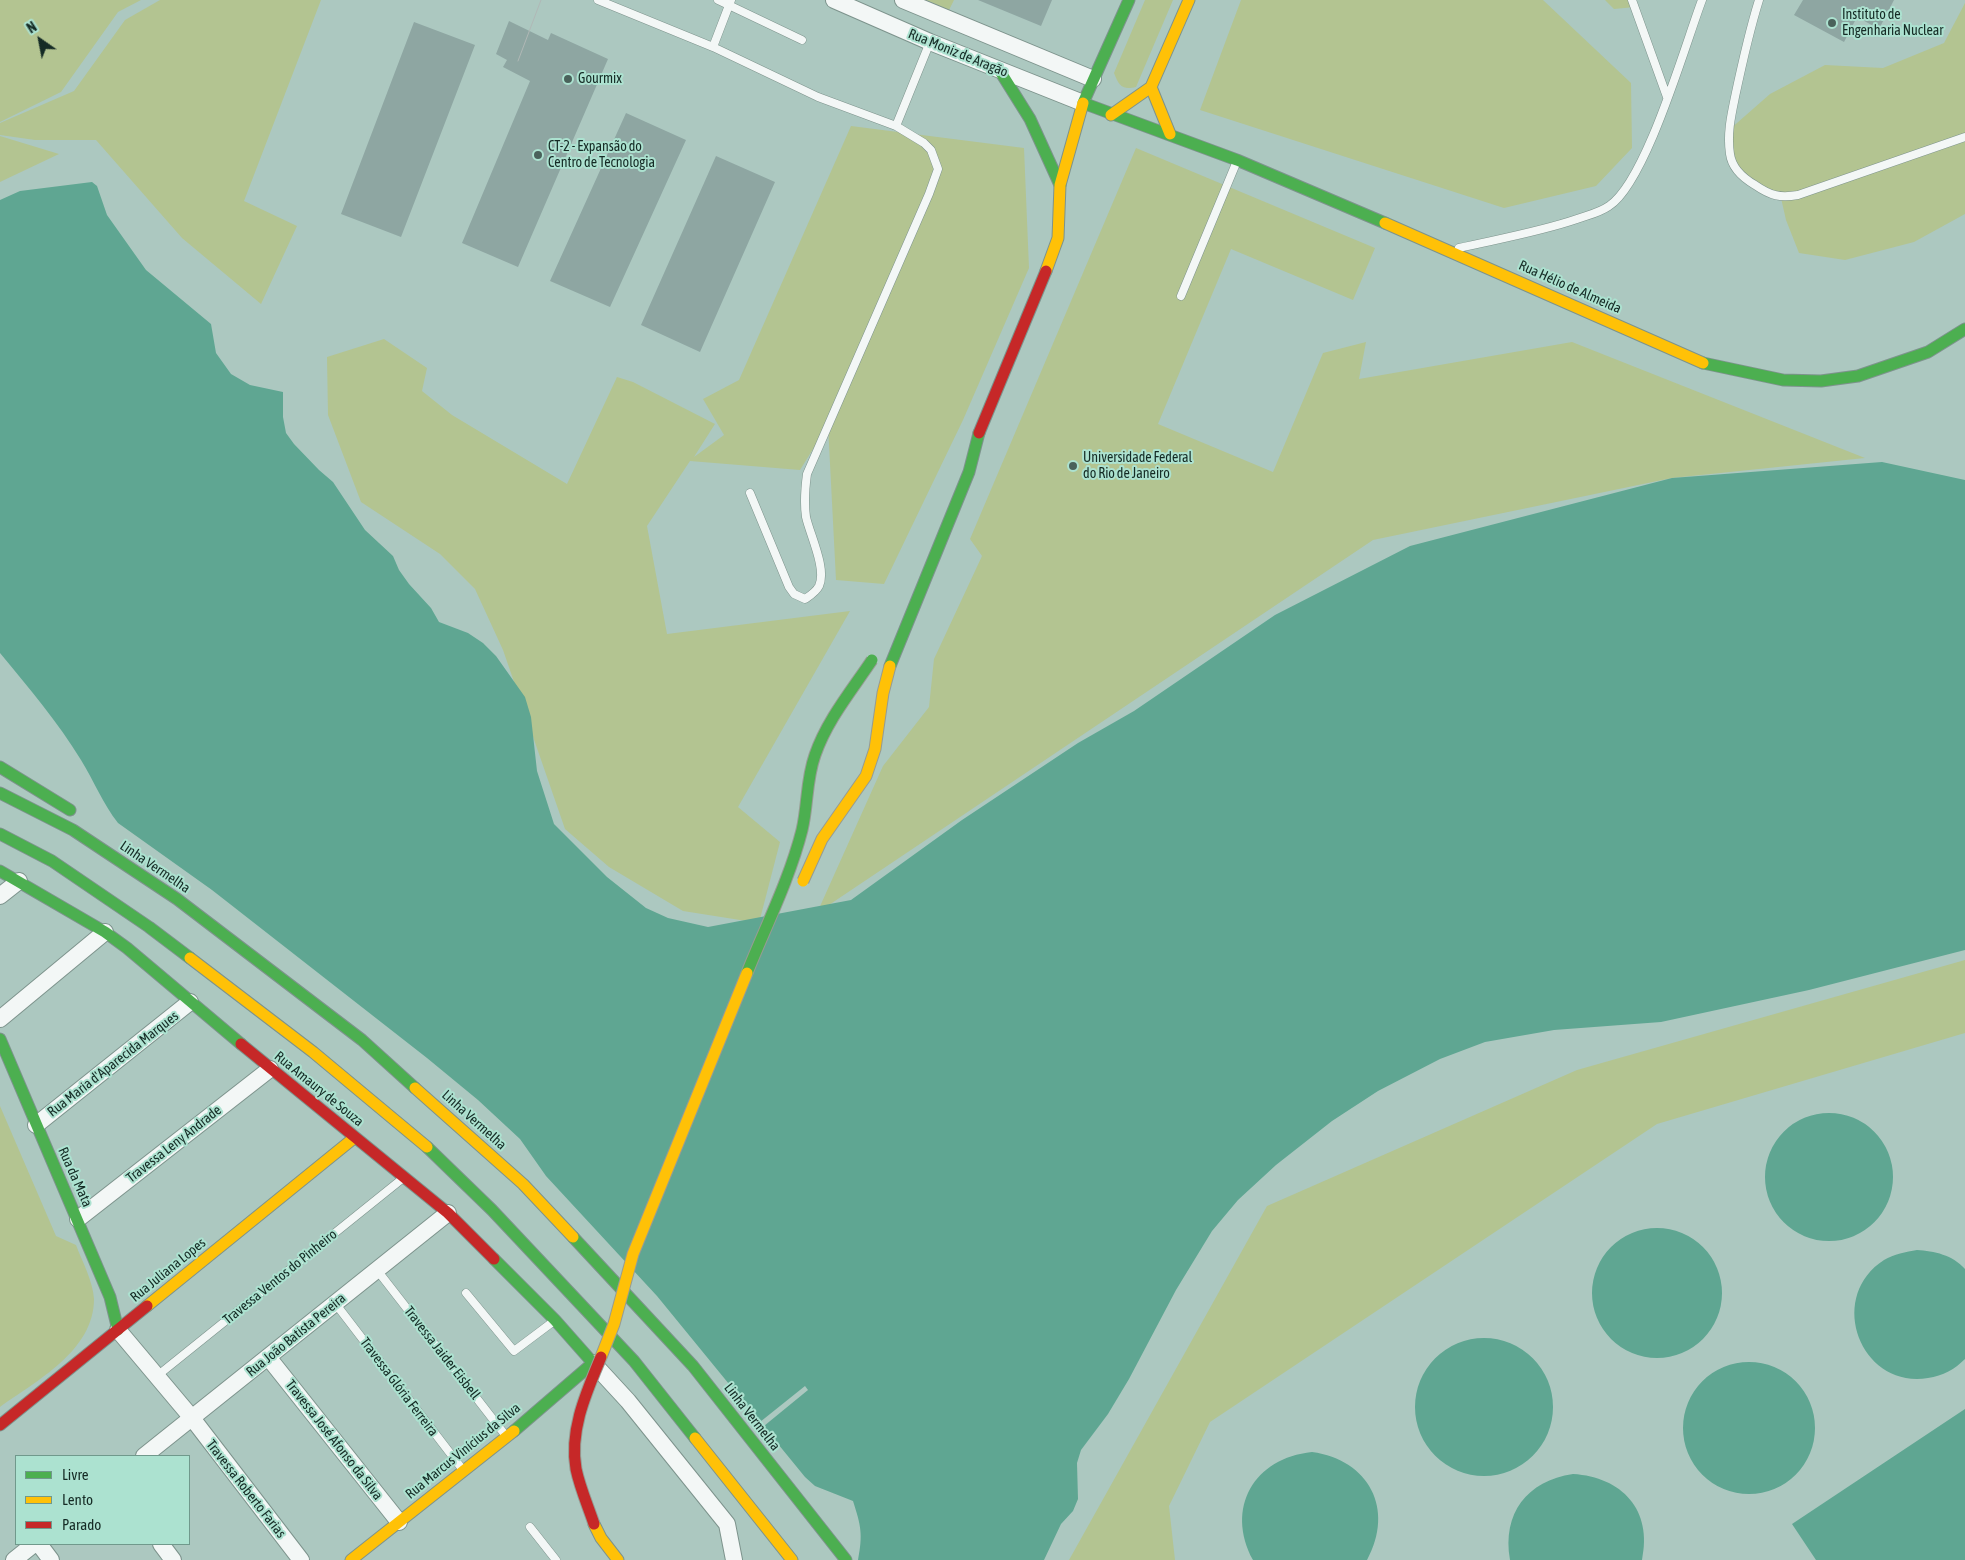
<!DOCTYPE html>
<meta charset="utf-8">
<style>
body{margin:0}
#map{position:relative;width:1965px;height:1560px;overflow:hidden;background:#acc8c0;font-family:"Asap Condensed",sans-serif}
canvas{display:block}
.legend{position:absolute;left:15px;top:1455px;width:175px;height:90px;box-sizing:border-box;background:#ace2d0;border:1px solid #70998c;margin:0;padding:6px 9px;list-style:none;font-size:15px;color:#152b25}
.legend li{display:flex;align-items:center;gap:10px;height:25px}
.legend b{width:25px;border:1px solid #70998c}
.north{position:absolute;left:15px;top:15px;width:50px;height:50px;-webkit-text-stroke:4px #ace2d0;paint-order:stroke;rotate:327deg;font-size:14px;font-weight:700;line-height:20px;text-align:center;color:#152b25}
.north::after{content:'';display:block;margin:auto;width:18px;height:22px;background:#152b25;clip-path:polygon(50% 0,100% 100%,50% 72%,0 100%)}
</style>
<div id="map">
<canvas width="1965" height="1560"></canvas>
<ul class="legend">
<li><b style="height:6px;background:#4caf50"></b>Livre</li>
<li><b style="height:6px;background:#ffc107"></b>Lento</li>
<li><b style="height:6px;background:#c62828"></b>Parado</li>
</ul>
<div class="north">N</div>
</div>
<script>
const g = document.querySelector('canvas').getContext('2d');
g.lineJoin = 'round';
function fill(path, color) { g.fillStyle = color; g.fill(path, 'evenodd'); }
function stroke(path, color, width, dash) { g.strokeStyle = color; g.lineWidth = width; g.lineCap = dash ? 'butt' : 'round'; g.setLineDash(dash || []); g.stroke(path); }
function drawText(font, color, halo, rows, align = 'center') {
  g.font = font + ' "Asap Condensed",sans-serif'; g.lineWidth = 4; g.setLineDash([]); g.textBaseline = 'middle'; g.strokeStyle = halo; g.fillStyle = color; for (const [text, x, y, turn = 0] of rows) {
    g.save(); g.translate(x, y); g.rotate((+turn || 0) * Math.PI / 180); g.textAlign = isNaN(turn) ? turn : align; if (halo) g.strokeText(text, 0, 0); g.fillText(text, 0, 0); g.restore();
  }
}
fill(new Path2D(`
 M0,0H141L118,12L61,92L0,122Z
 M160,0H321L244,201L297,226L261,304L182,238L96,140H35L0,135V123L74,91L125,20Z
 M926,0H954L949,10Z
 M1145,0H1173L1136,87C1122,90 1119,86 1114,73Z
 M1241,0H1543L1631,83L1632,148L1596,186L1504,208L1200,110Z
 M1605,0H1632L1635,7L1614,9Z
 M1965,3V214L1914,242L1845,260L1799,253L1786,220L1781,198L1735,167L1729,130L1770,94L1825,65L1883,68L1944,43Z
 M851,126L1024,148L1029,268L963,420L884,584L836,580L828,425L800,470L690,461L647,526L667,634L850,611L738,807L780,842L759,923L683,911L609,867L565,829L503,650L475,589L440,554L361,502L328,415L327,357L384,339L427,368L422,391L452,415L567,484L617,377L633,382L715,424L694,457L724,435L703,399L739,380Z
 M0,136L59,154L0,182Z
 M1136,148L1375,248L1353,300L1231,249L1158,424L1273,472L1323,353L1366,342L1359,379L1572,342L1865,458L1672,478L1373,540L817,913L883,766L929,707L934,659L982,556L970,539Z
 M1965,960V1033L1657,1124L1210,1422L1169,1506L1175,1560H1069L1267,1206L1577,1070Z
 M0,1106L56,1236L76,1245C82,1261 93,1281 94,1299C94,1351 36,1381 0,1407Z`), '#b3c491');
fill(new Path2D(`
 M92,182L97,186L107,215L146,270L211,324L216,353L231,374L250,385L283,392V417L286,433L294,444L319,470L333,482L365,530L393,556L399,570L409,584L431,608L439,622L468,633L483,643L496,656L525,697L531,717L537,771L554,824L607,877L646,908L668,918L708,927L851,900L962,820L1078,743L1134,711L1275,615L1410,546L1672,478L1882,462L1965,480V950L1809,990L1661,1022L1554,1030L1485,1042L1440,1059L1378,1091L1332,1121L1276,1165L1238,1200L1212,1231L1176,1290L1129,1379L1108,1414L1081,1450L1077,1463L1078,1499L1073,1511L1061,1524L1044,1560H858C863,1534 861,1526 853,1501L815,1486L805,1477L657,1296L546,1176L520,1139L478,1100L427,1058L212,890L118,823C103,804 94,781 81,760C58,722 28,687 0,653V200L20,191Z
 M1765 1177a64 64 0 1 1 128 0a64 64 0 1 1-128 0Z
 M1592 1293a65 65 0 1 1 130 0a65 65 0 1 1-130 0Z
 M1917,1250C1934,1251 1953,1255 1965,1269V1359C1955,1369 1943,1376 1928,1378C1860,1389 1826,1297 1884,1260C1894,1254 1906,1252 1917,1250Z
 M1415 1407a69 69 0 1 1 138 0a69 69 0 1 1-138 0Z
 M1683 1428a66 66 0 1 1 132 0a66 66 0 1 1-132 0Z
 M1965,1409V1560H1816L1792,1524Z
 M1312,1452C1369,1460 1395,1509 1367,1560H1253C1225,1508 1254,1458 1312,1452Z
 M1573,1474C1622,1477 1653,1510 1642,1560H1510C1502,1513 1527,1481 1573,1474Z`), '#5fa692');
fill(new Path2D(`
 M805,1386L808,1390L764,1426L760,1422Z`), '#acc8c0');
fill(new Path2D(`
 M978,0H1052L1041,26Z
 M1803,0H1894L1879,29L1857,17L1844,42L1794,15Z
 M509,21L548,40L551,33L608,59L518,267L462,243L530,81L503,67L507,60L496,54Z
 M414,22L475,45L401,237L341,214Z
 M626,113L686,140L610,307L550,281Z
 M716,156L775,182L700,352L641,325Z`), '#8ea6a2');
const lane = new Path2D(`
 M598,0L713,47
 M718,0L802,40
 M731,0L713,47L818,97L896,126L924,143L931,150L938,169L929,194L807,474C805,489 804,503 806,517C810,535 827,569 819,586C816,592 811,595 805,599L794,594L789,587L750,493
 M1632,0L1667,97
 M1759,0C1749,32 1742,64 1735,97C1731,116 1727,134 1730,154C1732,169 1743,178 1755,185C1771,196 1780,198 1798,195L1965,137
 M896,126L930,42
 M1459,248C1498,239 1539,232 1577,219C1588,215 1599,213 1609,206C1646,182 1685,45 1702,0
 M1181,296L1237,161
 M377,1270L506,1436
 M466,1293L514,1351L554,1321
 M335,1303L463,1470
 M157,1376L402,1179
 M530,1527L556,1560`);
const street = new Path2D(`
 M834,0L930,42L1083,103
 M903,0L1093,79
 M0,896L19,881
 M0,1019L105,932
 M36,1125L190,1002
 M78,1219L270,1069
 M118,1330L192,1418L301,1560
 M268,1357L399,1522
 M593,1363L628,1401L727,1524L734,1560
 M144,1456L448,1213
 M39,1544L51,1560
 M161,1544L173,1560
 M14,1560L34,1544`);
const fast = new Path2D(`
 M1129,0L1083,103L1237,160L1385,223
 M1000,71L1030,119L1060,185
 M1703,363L1783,380L1821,381L1858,376L1928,352L1965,329
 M890,666L969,472L979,433
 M0,767L70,810
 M0,793L73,830L177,899L362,1040L415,1088
 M0,834L52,861L149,927L190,958
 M0,871L105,932L127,948L241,1044
 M0,1039L110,1297L118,1330
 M427,1147L492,1210L634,1361L695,1438
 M573,1237L693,1366L846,1560
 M494,1259L555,1320L593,1363L514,1431`);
const slow = new Path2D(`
 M1151,87L1170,134
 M1111,115L1151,87L1189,0
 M1385,223L1703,363
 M1046,271L1058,238L1060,185L1083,103
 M190,958L313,1052L427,1147
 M415,1088L523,1184L573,1237
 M147,1306L354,1138
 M695,1438L792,1560
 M594,1524L601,1538L618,1560
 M351,1560L514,1431`);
const jam = new Path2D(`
 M979,433L1046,271
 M241,1044L448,1213L494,1259
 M0,1425L147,1306`);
stroke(lane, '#7d938c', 9);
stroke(street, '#7d938c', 18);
stroke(fast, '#7d938c', 13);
stroke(slow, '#7d938c', 13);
stroke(jam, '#7d938c', 13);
stroke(lane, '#f3f7f6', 8);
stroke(street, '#f3f7f6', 16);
stroke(fast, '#4caf50', 11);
stroke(slow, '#ffc107', 11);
stroke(jam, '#c62828', 11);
stroke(new Path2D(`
 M518,61L541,0`), '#b0b8b6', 1);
const fastBridge = new Path2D(`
 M747,973C765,928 790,878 802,830C808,805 806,780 815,755C827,720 852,690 872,660`);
const slowBridge = new Path2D(`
 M803,881L822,839L866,776L875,749L883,693L890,666
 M601,1357L614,1324L633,1254L747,973`);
const jamBridge = new Path2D(`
 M594,1524C588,1506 580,1488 576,1469C569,1430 587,1391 601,1357`);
stroke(fastBridge, '#969c93', 13, []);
stroke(slowBridge, '#969c93', 13, []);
stroke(jamBridge, '#969c93', 13, []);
stroke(fastBridge, '#4caf50', 11);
stroke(slowBridge, '#ffc107', 11);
stroke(jamBridge, '#c62828', 11);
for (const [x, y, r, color] of [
 [1832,23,5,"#4a625b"],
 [568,79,5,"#4a625b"],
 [538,155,5,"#4a625b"],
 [1073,466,5,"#4a625b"]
]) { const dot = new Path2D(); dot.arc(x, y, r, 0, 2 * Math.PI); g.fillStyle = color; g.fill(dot); stroke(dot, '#ace2d0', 2); }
drawText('14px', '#152b25', '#ace2d0', [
 ["Instituto de",1842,15],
 ["Engenharia Nuclear",1842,31],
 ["Gourmix",578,79],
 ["CT-2 - Expansão do",548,147],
 ["Centro de Tecnologia",548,163],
 ["Universidade Federal",1083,458],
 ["do Rio de Janeiro",1083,474]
], 'left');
drawText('14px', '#152b25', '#ace2d0', [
 ["Rua Moniz de Aragão",958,53,22],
 ["Rua Hélio de Almeida",1570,287,24],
 ["Linha Vermelha",155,867,34],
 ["Rua Maria d'Aparecida Marques",113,1064,-38],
 ["Rua Amaury de Souza",319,1089,39],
 ["Linha Vermelha",474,1120,42],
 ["Travessa Leny Andrade",174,1144,-38],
 ["Rua da Mata",75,1177,66],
 ["Rua Juliana Lopes",168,1270,-39],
 ["Travessa Ventos do Pinheiro",280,1277,-39],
 ["Rua João Batista Pereira",296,1335,-39],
 ["Travessa Jaider Eisbell",442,1353,52],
 ["Travessa Glória Ferreira",399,1387,53],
 ["Linha Vermelha",752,1417,52],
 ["Travessa José Afonso da Silva",334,1440,52],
 ["Rua Marcus Vinícius da Silva",463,1451,-39],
 ["Travessa Roberto Farias",246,1489,52]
]);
</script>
